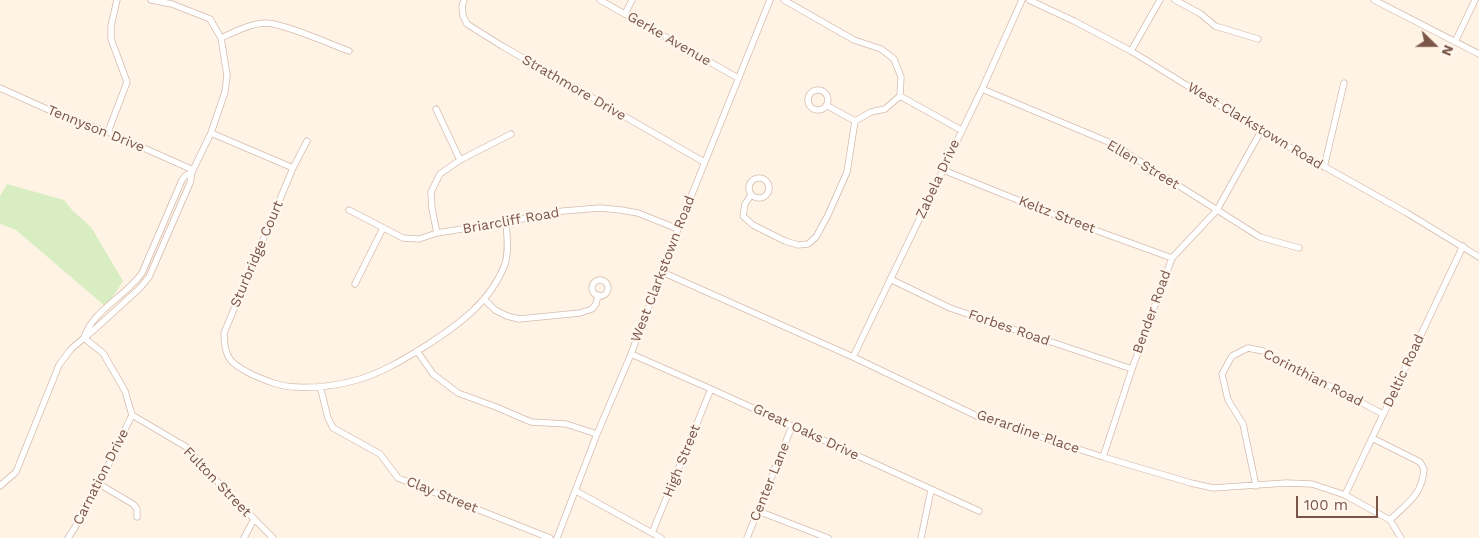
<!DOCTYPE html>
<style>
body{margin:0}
#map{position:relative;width:1479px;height:538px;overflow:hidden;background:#fff3e6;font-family:"Work Sans",sans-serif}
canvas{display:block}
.north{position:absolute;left:1409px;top:20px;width:50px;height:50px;-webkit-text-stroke:4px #fff7ee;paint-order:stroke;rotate:112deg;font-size:14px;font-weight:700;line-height:20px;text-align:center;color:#7b5547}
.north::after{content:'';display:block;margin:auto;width:18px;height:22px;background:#7b5547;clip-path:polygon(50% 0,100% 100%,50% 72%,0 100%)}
.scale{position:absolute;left:1296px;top:496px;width:82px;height:22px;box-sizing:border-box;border:2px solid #7b5547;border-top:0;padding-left:6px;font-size:15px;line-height:18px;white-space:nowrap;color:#7b5547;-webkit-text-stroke:4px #fff7ee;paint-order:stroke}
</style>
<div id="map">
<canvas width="1479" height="538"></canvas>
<div class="north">N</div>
<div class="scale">100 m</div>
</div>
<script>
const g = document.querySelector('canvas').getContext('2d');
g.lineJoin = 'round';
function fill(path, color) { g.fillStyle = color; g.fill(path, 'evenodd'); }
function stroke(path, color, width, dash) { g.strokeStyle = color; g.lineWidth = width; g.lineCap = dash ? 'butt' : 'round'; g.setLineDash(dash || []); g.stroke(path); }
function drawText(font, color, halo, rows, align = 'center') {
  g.font = font + ' "Work Sans",sans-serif'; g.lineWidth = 4.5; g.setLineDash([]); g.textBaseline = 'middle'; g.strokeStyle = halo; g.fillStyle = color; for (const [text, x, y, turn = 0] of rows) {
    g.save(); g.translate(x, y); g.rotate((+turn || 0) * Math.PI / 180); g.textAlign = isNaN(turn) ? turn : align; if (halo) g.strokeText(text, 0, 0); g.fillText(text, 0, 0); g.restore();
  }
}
fill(new Path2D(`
 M7,184L64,200L73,211L91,227L123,281L106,307L16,230L0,224V196Z`), '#d8eec2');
const minor = new Path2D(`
 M151,0L172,4L210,19L221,38L227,75L225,92L211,133L192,172L190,183L149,277L140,288L95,329L84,338C92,311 126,296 142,273L182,180L185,176L192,172
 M464,0L462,6L463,16L467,24L502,46L704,162
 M600,0L738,78
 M784,0L854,40L881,49L894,59L901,77L900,96
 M1029,0L1074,21L1131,51L1261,131L1407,213L1479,257
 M1175,0L1201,14L1215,26L1258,39
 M1374,0L1479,54
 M625,14L632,0
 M221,38C234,32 249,24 265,23C283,23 330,44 349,51
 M1455,42L1475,0
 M1131,51L1160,0
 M0,88L49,110L108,132L193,170
 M982,89L1111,143L1260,237L1299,248
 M808 100a10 10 0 1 1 20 0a10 10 0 1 1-20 0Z
 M900,96L961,130
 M826,105L855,121
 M436,109L460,160
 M108,132L127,82L111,39V26L117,0
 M211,133L293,168
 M307,141L293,168L224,333C224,359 231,364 253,375C267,381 281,387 297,387C315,388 339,385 357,380C381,373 403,360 424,347C457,326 491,302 505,264C509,251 507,236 506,222
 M1324,167L1344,83
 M943,170L1070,221L1172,258
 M749 188a10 10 0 1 1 20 0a10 10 0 1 1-20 0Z
 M751,195L745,204L743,216L753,225L785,241L798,245L808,244L816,237L828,215L847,172L855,121L871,112L885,109L900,96
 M349,210L403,238L419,239L437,233L506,222L563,211L600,208L621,210L638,213L678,229
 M437,233L432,209L431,192L440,174L460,160L511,134
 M662,272L853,357L979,417L1103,457L1191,483L1213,488L1286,483L1312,484L1345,495L1390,520L1401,538
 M890,279L950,308L1132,369
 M592 288a8 8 0 1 1 16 0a8 8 0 1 1-16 0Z
 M355,284L383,228
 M484,299L495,310L507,316L519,319L580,313L592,309L596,304L598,295
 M417,351L433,374L458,393L496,407L531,422L566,424L597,434
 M631,354L711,389L979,511
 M853,357L982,89L1022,0
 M320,386L328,418L333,428L380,454L398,478L550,538
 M1372,438L1420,462L1424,469C1422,496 1407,503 1390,520
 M1103,457L1132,369L1172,258L1217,210L1261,131
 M99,484L133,504L137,509V517
 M0,486L16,472L59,365L71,349L84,338L103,353L125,391L132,415L188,448L205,469L273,538
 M1256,486L1243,424L1228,400L1222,374L1232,356L1248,348L1263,351L1383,414
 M576,491L661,538
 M1345,495L1463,246
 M758,511L828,538
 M652,533L711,389
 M68,538C94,500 112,456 132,415
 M244,538L254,519
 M557,538L597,434L631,354L678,229L770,0
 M747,538L792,426
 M921,538L931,490`);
stroke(minor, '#d5bbad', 7);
stroke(minor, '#fff', 5.5);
drawText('14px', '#7b5547', '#fff7ee', [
 ["Gerke Avenue",669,39,30],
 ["Strathmore Drive",574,88,30],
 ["West Clarkstown Road",1255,126,31],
 ["Tennyson Drive",96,129,22],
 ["Ellen Street",1143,165,31],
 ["Zabela Drive",938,179,-65],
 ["Keltz Street",1057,215,21],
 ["Briarcliff Road",511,221,-10],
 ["Sturbridge Court",257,254,-67],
 ["West Clarkstown Road",663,269,-69],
 ["Bender Road",1152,312,-70],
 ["Forbes Road",1009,328,19],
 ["Deltic Road",1404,371,-65],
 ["Corinthian Road",1313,378,27],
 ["Great Oaks Drive",806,432,25],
 ["Gerardine Place",1028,432,19],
 ["High Street",682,461,-68],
 ["Carnation Drive",101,477,-63],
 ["Fulton Street",217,482,46],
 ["Center Lane",770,482,-68],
 ["Clay Street",442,495,22]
]);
</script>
